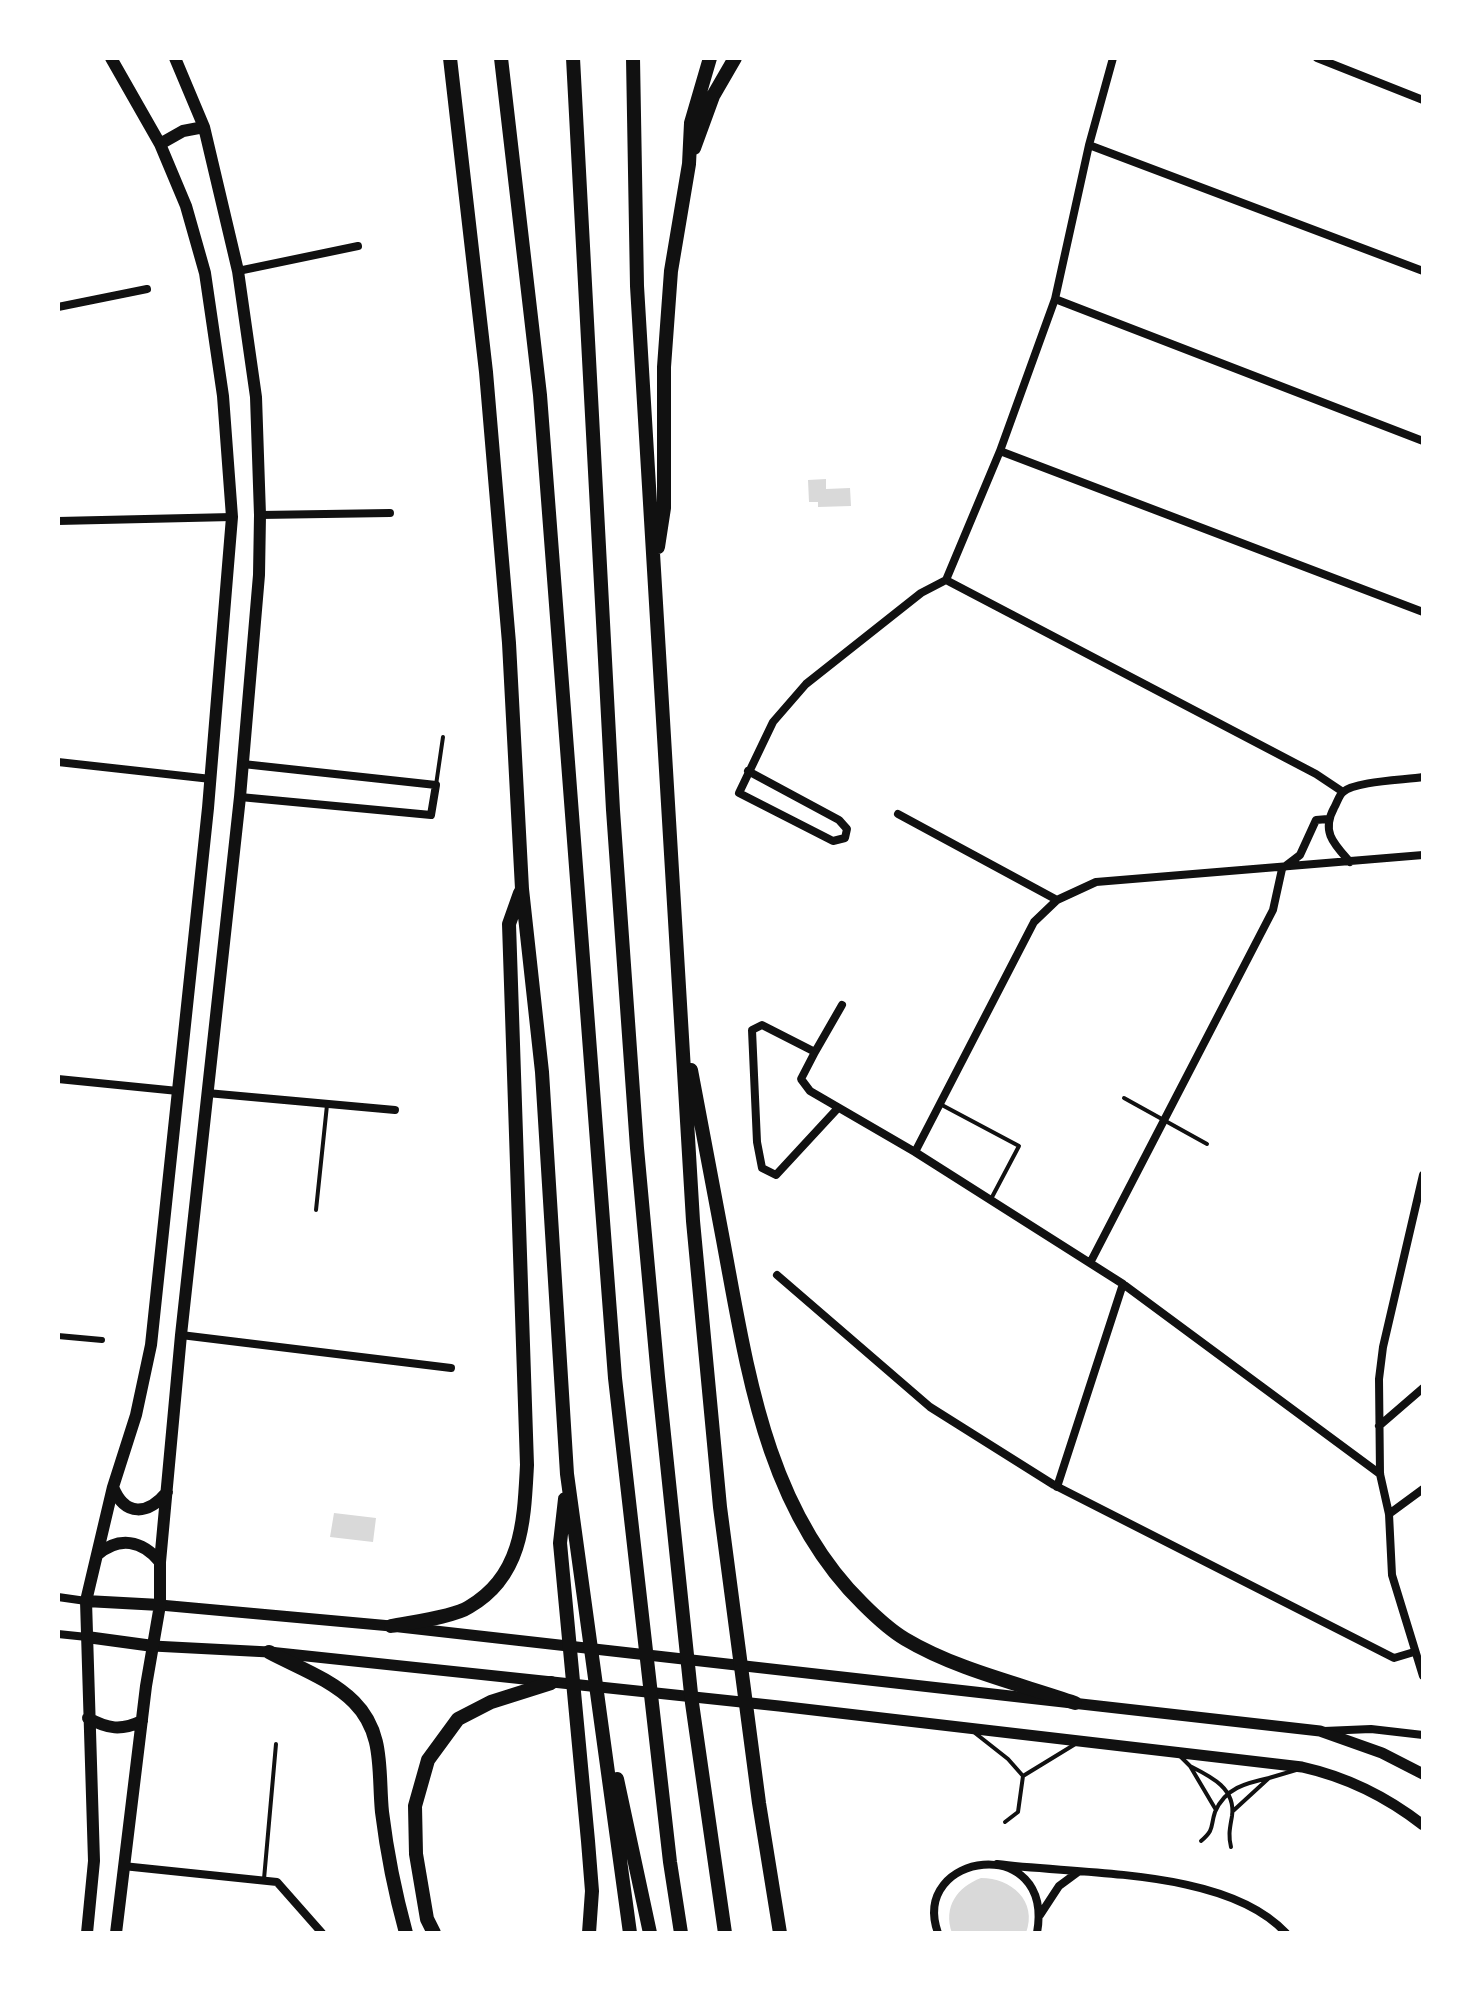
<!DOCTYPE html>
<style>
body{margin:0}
#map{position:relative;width:1481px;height:1991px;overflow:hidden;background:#fff;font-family:Raleway,sans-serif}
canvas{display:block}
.frame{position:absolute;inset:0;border:60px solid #fff;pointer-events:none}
</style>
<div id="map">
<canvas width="1481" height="1991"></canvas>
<div class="frame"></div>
</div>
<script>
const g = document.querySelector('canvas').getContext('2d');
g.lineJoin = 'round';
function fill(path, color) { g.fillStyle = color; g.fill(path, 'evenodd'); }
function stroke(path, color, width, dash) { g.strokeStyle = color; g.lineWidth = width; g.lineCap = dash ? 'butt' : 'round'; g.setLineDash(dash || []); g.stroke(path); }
fill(new Path2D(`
 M826,479V489L850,488L851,506L818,507V502H809L808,480Z
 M334,1513L376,1518L373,1542L330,1537Z
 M981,1878C1011,1878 1038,1901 1026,1933H952C943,1907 957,1887 981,1878Z`), '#d9d9d9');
stroke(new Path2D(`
 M436,785L443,737
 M1124,1098L1207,1144
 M940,1104L1019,1146L991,1199
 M316,1210L327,1105
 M975,1733L1008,1759L1023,1776
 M1180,1756L1190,1766L1216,1810
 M1190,1766C1210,1776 1236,1788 1232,1816C1230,1828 1228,1835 1231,1847
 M1233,1811L1269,1778L1296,1770
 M1005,1822L1018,1812L1023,1776L1077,1743
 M1201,1841C1215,1829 1210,1827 1215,1812C1225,1788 1246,1783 1269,1778
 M264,1879L276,1744`), '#111', 4);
stroke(new Path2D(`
 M58,1336L102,1340`), '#111', 6);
stroke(new Path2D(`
 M1317,58L1423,100
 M1089,145L1423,271
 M238,271L358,246
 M1055,299L1423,441
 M58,307L147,289
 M1000,451L1423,612
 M260,515L390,513
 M58,521L232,517
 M946,580L1316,774L1343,792
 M58,762L211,779
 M748,771L839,820L847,829L845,838L833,841L739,793L773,722L806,684L921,593L946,580L1000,451L1055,299L1089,145L1113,58
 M240,797L431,815L436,785L243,764
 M898,814L1057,900
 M1350,862C1334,844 1321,832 1334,808C1337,803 1339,795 1343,792C1355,781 1406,780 1423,777
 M1283,868L1300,855L1316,820L1328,819
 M815,1052L842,1005
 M58,1079L178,1091
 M207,1093L395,1110
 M838,1108L776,1175L762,1168L757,1142L752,1030L762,1025L815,1052L801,1079L810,1091L915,1152L1123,1284L1380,1474
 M915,1152L1034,922L1057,900L1096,882L1423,855
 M1423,1175L1383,1347L1379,1379L1380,1474L1389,1514L1392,1575L1423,1676
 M1090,1263L1273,910L1282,869
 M777,1275L930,1407L1054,1485L1394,1658L1414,1652
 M181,1335L451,1368
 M1379,1426L1423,1388
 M1057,1487L1123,1284
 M1389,1514L1423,1489
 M58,1597L86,1601
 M58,1634L87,1637
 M1324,1731L1371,1729L1423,1735
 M997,1864C1081,1875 1226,1868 1286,1933
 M123,1866L277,1882L322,1933
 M1040,1915L1059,1886L1078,1872
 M938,1933C909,1852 1055,1832 1037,1933`), '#111', 8);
stroke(new Path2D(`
 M160,1605L391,1626L1320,1731L1382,1753L1423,1774
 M153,1646L269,1652L779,1706L1302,1767C1347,1777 1387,1797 1423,1825`), '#111', 11);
stroke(new Path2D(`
 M160,144L183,131L204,127
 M113,1487C125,1517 148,1515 167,1492
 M97,1555C119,1536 142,1540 160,1562
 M86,1601L160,1605
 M87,1637L153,1646
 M88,1718C108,1729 121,1731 142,1721
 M87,1933L94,1861L86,1601L113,1487L136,1415L151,1345L208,808L232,517L223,396L205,273L186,206L160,144L111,58
 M116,1933L146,1686L160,1605V1562L181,1335L240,797L259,575L260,515L256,397L238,271L204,127L175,58`), '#111', 12);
stroke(new Path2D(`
 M450,58L486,372L509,643L522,889L542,1072L567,1474L630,1933
 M501,58L540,395L615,1378L670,1862L681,1933
 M573,58L613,810L637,1148L658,1377L692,1703L725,1933
 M633,58L637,286L693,1221L720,1507L759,1803L780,1933
 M694,148L713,96L735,58
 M658,547L664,508V367L671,271L689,164L691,123L710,58
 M691,1070C703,1135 716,1201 728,1267C750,1387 772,1515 863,1604C876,1617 890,1630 905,1639C955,1669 1020,1684 1075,1703
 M565,1499L560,1543L588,1841L592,1891L589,1933
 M391,1626C411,1622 454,1617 469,1607C523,1576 524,1520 527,1465L509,924L520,893
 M269,1652C297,1667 331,1679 354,1702C385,1733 378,1772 382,1812C387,1853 395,1893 406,1933
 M617,1779L650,1933
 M434,1933L427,1919L416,1854L415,1806L428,1760L458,1719L491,1702L551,1683`), '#111', 14);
</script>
